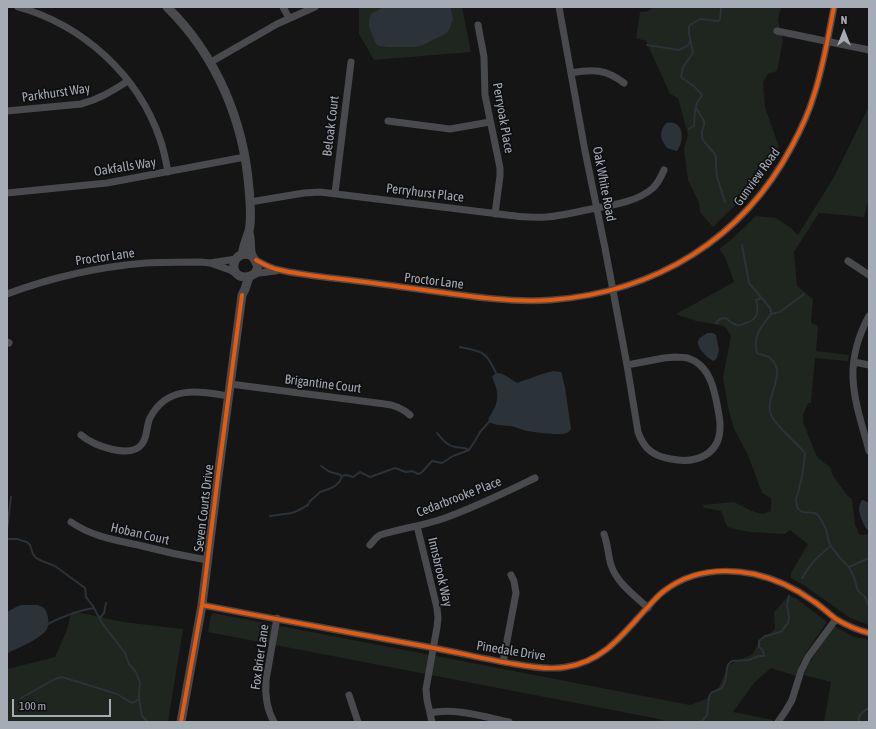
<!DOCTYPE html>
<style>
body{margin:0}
#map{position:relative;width:876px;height:729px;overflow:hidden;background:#151515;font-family:"Asap Condensed",sans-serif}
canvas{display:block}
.frame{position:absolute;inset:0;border:8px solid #a6acb5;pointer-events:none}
.north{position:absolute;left:824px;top:12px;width:40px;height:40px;-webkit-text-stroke:3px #0f0f11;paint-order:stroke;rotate:0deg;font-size:11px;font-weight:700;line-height:16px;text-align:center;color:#a6acb5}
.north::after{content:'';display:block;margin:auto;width:14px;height:18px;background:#a6acb5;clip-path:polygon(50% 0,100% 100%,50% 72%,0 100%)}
.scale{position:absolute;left:12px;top:699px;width:99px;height:18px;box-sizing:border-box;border:2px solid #a6acb5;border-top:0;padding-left:5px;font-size:12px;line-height:14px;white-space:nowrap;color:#a6acb5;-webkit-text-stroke:3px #0f0f11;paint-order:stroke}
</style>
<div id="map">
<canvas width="876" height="729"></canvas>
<div class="frame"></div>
<div class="north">N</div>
<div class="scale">100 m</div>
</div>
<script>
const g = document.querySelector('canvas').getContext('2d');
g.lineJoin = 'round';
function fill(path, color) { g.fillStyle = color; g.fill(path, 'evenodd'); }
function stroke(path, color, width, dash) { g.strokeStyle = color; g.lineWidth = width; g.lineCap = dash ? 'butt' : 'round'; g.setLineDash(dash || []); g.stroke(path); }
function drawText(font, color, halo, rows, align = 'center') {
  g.font = font + ' "Asap Condensed",sans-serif'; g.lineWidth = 3.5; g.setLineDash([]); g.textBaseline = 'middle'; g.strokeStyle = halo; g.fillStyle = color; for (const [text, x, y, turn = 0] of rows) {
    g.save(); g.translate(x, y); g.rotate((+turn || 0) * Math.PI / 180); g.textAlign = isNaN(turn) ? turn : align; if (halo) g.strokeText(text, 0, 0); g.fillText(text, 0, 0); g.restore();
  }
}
fill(new Path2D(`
 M359,7H462L471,52L374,60L359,34Z
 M654,7H781L778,20L783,41L777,71L768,74L763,82L765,107L779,147L765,172L747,194L713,227L700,212L699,203L688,180L684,149L688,135L678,98L670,94L646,41L636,38L640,12C647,12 649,11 654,7Z
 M869,106V198L864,217L819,213L794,252L797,286L813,299L811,323L818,326L816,351L849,355L848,361L815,358L811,403H808L803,415V422L817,457L831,468L833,476L847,495L852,499L855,525L860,535L869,534V625L850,618L805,586L791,578V573L808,544L790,530L785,534L749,532L727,527L721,511L705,508L702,505L734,502L752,511L762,514L771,511V498L762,493L747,453L734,429L728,407L723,377L731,336L726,328L724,326L696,321L676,314L734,282L725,257L719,249L733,238L756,216L776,218L791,228L798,235L834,177Z
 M789,595L797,599L827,622L809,648L800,663L796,676L771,668L754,683L733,712L773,720L772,722H660L664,720L208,632L211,615L213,613L690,705L708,698L718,689L729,665L753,654L759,642L775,629L774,612Z
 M72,611L123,622L183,629L168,722H7V669L55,657L66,632Z
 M834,626L854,637L869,640V722H824L831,682L804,675L809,663Z`), '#1f251f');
fill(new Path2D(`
 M383,7H450L451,9L453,19L450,28L447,33L423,45L416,47H388L379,46L376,44L369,27V20L371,14Z
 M666,123C684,119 685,140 677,151L667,148C661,139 658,134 666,123Z
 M707,333H713L716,335L719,350L717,358L714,361C708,359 694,346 699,339C701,336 705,335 707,333Z
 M553,371L561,372C563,376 563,382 565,387L571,429C570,430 569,432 567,433C561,436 530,432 523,430C519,429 516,427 511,426C503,425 494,426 488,421C489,416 492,413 494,409C500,397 497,388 492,377C499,367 510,380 518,383C522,380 527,380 531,378C538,375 545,373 553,371Z
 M862,500H863L869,503V531C864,528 860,516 859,510C859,506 860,503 862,500Z
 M21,605H38L44,608C48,613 50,623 47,629C42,638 17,649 7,653V612L16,607Z`), '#2b3238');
stroke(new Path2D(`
 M647,45L679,50L687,46L690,42
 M696,108L704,121V125L702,131V136L703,140L707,145L715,154L716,157V164L717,177L725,202
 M689,129L694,126C695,118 694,110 697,103C699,99 701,99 702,95L695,87L685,80L681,77L683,67L693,53L689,34V27L690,25L700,19L718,21L720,19L721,9V7
 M742,245L749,283L770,308L771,311V314
 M804,294L780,312L771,314C762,326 752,336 757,353C761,355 768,355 771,359C787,373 766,396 770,412C774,425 795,441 804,452L805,454L802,477L796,500L797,506L798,509L803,512L814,513L817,514L820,518L826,529L829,542L831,546L840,558L849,567L854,577L858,591L865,597L869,606
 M716,323L720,319L726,318C729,321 733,324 737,325C740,326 743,324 746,323C758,319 759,312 756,300L761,298
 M460,347C483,352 486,351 496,373
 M437,433C442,439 447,446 455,447C460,448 464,447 469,450
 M321,466L330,472L338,474L342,476L346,475L353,477L360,472L370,477L395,468L406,472L412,471L416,473L419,474L422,472L432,461L442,463L453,456L469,450L475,441L480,432L489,422
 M270,516L292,513L297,511L308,505L310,501L317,495L320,492L329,489L335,486L340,481L342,476
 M7,530L11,497
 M7,539H17L27,542L30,545L33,554L36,558L42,561L55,566L85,588L86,597L89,601L93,606L102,623L125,653L129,664L136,672L140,683L139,692V699L142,716L148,722
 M849,567L869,558
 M802,578C810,564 818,556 831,546
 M99,619L104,613L106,603
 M48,624C61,617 80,610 94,608
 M21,698L55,679L62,677L117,694L130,702L133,703L139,699
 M701,722L707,715L709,697L711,693L722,688C724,684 726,680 726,676C728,668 725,666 732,661L749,660L759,656H764L763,650L759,647V641L765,636L774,634L782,631L786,625L788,623L789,617L787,605L789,596
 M859,722C857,715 863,711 869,708`), '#2b3238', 2);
stroke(new Path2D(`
 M18,7C83,25 138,75 160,139C164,150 166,161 168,172
 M283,7L289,18
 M559,7L585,151L605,248L627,365
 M478,25L484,57L485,95L500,168V176L495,214
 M777,31L869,50
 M211,62L277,24L315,7
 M571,73C593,69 606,69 624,83
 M7,111L81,104C100,99 112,91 128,81
 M388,121L450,129L490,122
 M7,193L107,183L245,157
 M335,193L351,62
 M250,202L304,193L320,192L507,215C520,217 533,218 547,217C560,216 573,213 586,210C607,206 636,203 653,188C658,183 661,177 664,170
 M256,260C263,264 272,269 280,270C297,274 315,276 332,278C360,281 389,285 417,289C461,295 507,303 551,300C656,292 743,239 792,146C800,131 808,115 813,98C823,69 828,37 834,7
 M848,261L869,275
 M210,263L230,270L237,274
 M253,275L259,273L276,271
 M7,294C52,277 98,267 146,263C164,262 183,262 201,262L210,263L236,259
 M869,316C859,334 852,357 853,378C854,403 863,427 869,451
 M7,342L9,343
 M675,357C686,357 692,358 700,365C711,375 714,390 717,404C718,411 720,418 720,425C721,455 696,464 671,459C653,456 644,449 638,432L627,365L664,358Z
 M854,362L869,365
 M230,384L385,404C395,405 402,408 410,415
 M81,435C93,445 130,460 142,444C148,436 146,426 150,418C167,385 198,391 228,396
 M71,522C91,536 114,540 138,545C161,551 184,556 207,560
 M417,526L437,608L438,618L437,627L426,689L427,700L432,722
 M604,534C608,545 608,555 611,565C617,583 634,595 648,608
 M370,545L376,538L380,535C399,529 420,526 439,520C472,509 504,493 535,478
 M202,605C279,620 356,633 434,648C461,653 488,660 515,664C531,667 550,670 566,667C604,661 622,635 646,609C652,603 657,596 664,591C690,571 723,568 754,574C776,579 795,588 813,601C821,606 828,613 836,619C846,625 857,630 869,633
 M503,662L516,593L514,581L511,575
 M349,695L358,722
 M430,713C453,707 485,717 509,722
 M274,722C267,710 265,694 266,680L277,618
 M778,722L785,712L792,700L801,671L808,657L836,619`), '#494a4d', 7);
stroke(new Path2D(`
 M167,7C216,55 244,121 249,189C250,201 252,219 249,231C248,234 247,237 246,240C244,245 243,250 242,255
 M249,233C251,239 250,245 251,252C252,260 263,265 254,274C251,276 249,277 245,277C226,276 233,247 252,256
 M181,722L202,605L218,476L242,295L245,289L249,277`), '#494a4d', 9);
stroke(new Path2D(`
 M256,260C263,264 272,269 280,270C297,274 315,276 332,278C360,281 389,285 417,289C461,295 507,303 551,300C656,292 743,239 792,146C800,131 808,115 813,98C823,69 828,37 834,7
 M202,605C279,620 356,633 434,648C461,653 488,660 515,664C531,667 550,670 566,667C604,661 622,635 646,609C652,603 657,596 664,591C690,571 723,568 754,574C776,579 795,588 813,601C821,606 828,613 836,619C846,625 857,630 869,633
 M181,722L202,605L218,476L242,295`), '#e8590c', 4);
drawText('13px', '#a6acb5', '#0f0f11', [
 ["Parkhurst Way",56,93,-8],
 ["Perryoak Place",503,118,80],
 ["Beloak Court",331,126,-83],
 ["Oakfalls Way",125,167,-9],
 ["Gunview Road",757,177,-54],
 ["Oak White Road",604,184,79],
 ["Perryhurst Place",425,193,7],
 ["Proctor Lane",105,257,-8],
 ["Proctor Lane",434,281,7],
 ["Brigantine Court",323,384,7],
 ["Cedarbrooke Place",459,497,-21],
 ["Seven Courts Drive",204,508,-83],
 ["Hoban Court",140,534,13],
 ["Innsbrook Way",440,572,77],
 ["Pinedale Drive",511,651,9],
 ["Fox Brier Lane",260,657,-82]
]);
</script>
